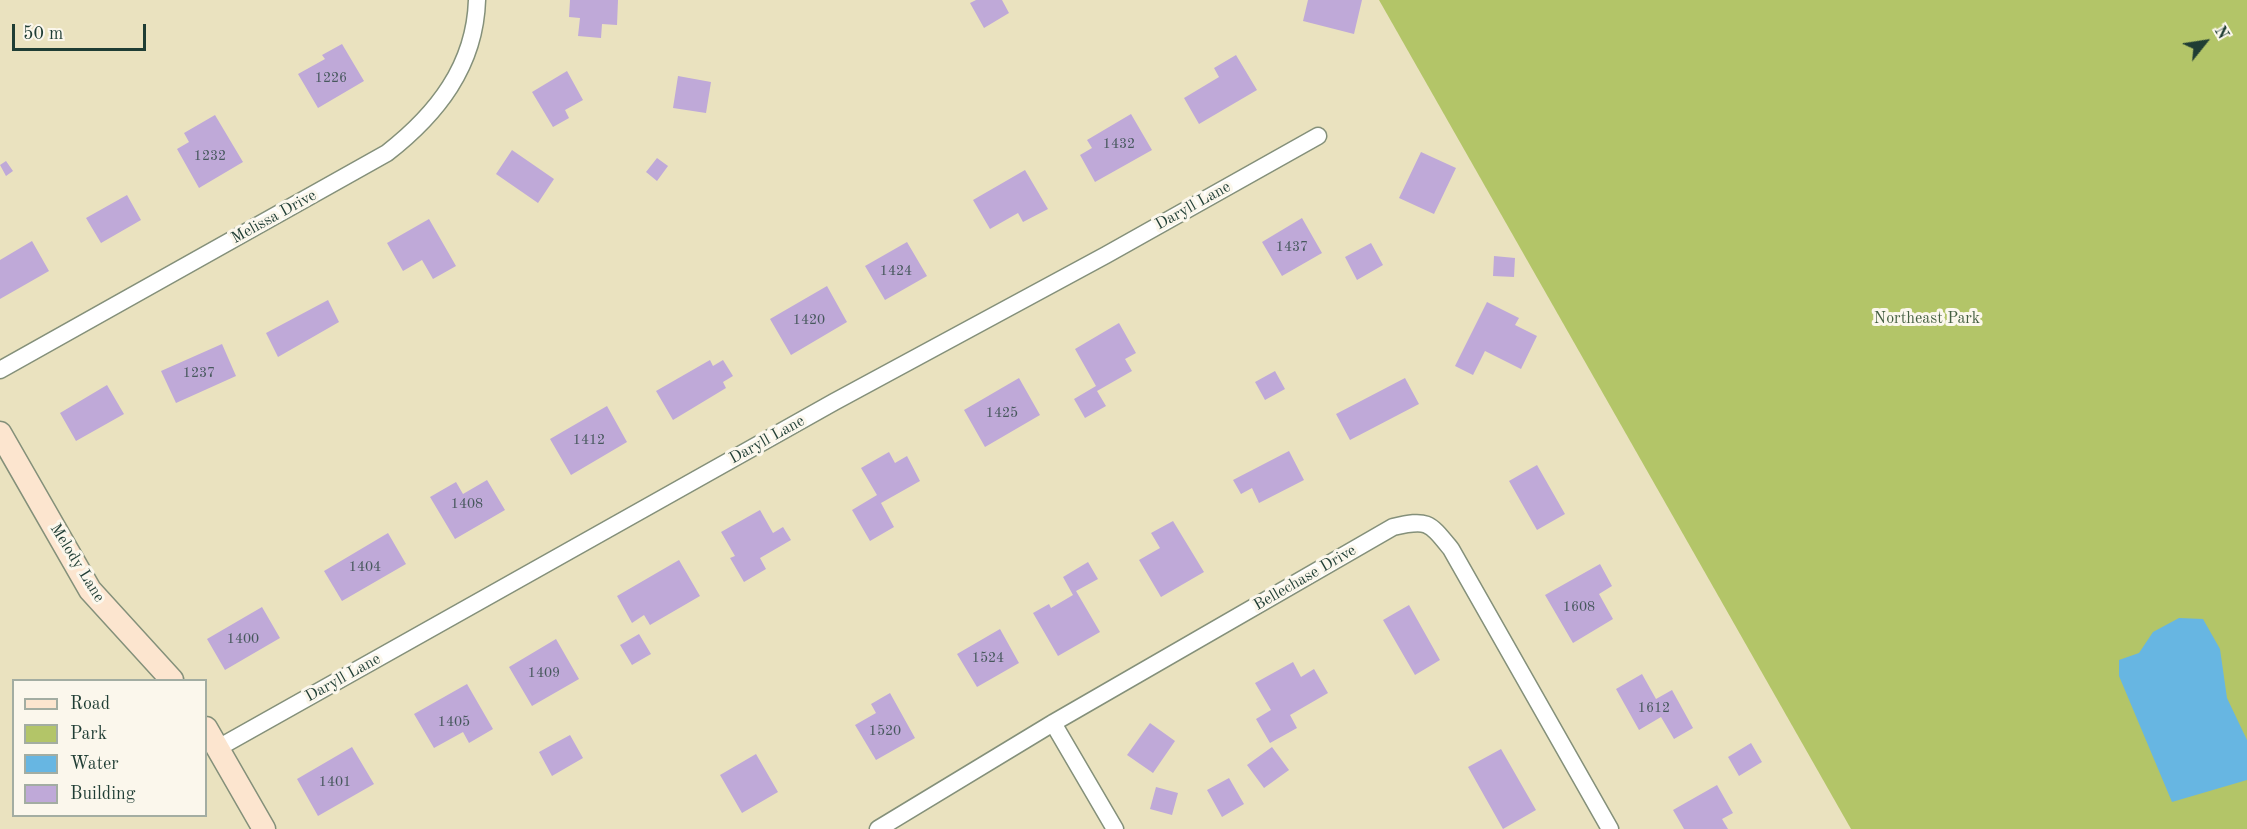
<!DOCTYPE html>
<style>
body{margin:0}
#map{position:relative;width:2247px;height:829px;overflow:hidden;background:#eae2bf;font-family:"Old Standard TT",serif}
canvas{display:block}
.legend{position:absolute;left:12px;top:679px;width:195px;height:138px;box-sizing:border-box;background:#fbf7ec;border:2px solid #a3ada2;margin:0;padding:8px 10px;list-style:none;font-size:18px;color:#1f3d34}
.legend li{display:flex;align-items:center;gap:12px;height:30px}
.legend b{width:30px;border:2px solid #a3ada2}
.north{position:absolute;left:2175px;top:12px;width:60px;height:60px;-webkit-text-stroke:4px #fbf7ec;paint-order:stroke;rotate:60deg;font-size:16px;font-weight:700;line-height:24px;text-align:center;color:#1f3d34}
.north::after{content:'';display:block;margin:auto;width:21px;height:27px;background:#1f3d34;clip-path:polygon(50% 0,100% 100%,50% 72%,0 100%)}
.scale{position:absolute;left:12px;top:24px;width:134px;height:27px;box-sizing:border-box;border:3px solid #1f3d34;border-top:0;padding-left:8px;font-size:18px;line-height:21px;white-space:nowrap;color:#1f3d34;-webkit-text-stroke:4px #fbf7ec;paint-order:stroke}
</style>
<div id="map">
<canvas width="2247" height="829"></canvas>
<ul class="legend">
<li><b style="height:8px;background:#fce5cf"></b>Road</li>
<li><b style="height:16px;background:#b3c568"></b>Park</li>
<li><b style="height:16px;background:#67b6e2"></b>Water</li>
<li><b style="height:16px;background:#bfa9d8"></b>Building</li>
</ul>
<div class="north">N</div>
<div class="scale">50 m</div>
</div>
<script>
const g = document.querySelector('canvas').getContext('2d');
g.lineJoin = 'round';
function fill(path, color) { g.fillStyle = color; g.fill(path, 'evenodd'); }
function stroke(path, color, width, dash) { g.strokeStyle = color; g.lineWidth = width; g.lineCap = dash ? 'butt' : 'round'; g.setLineDash(dash || []); g.stroke(path); }
function drawText(font, color, halo, rows, align = 'center') {
  g.font = font + ' "Old Standard TT",serif'; g.lineWidth = 6; g.setLineDash([]); g.textBaseline = 'middle'; g.strokeStyle = halo; g.fillStyle = color; for (const [text, x, y, turn = 0] of rows) {
    g.save(); g.translate(x, y); g.rotate((+turn || 0) * Math.PI / 180); g.textAlign = isNaN(turn) ? turn : align; if (halo) g.strokeText(text, 0, 0); g.fillText(text, 0, 0); g.restore();
  }
}
fill(new Path2D(`
 M1379,0H2247V829H1851Z`), '#b3c568');
fill(new Path2D(`
 M2179,618L2203,619L2220,649L2227,698L2247,740V780L2172,802L2119,676V660L2139,653L2153,632Z`), '#67b6e2');
fill(new Path2D(`
 M570,0H618L617,25L602,24L601,38L578,36L580,18L569,17Z
 M976,0H1002L1009,13L984,28L970,3Z
 M1308,0H1362L1354,34L1303,21Z
 M342,44L364,81L318,108L298,74L325,59L322,55Z
 M1236,55L1257,90L1199,124L1184,98L1219,77L1214,68Z
 M567,71L583,100L565,110L569,118L553,127L532,92Z
 M678,76L711,82L706,113L673,108Z
 M1131,114L1152,150L1095,182L1080,155L1092,148L1087,140Z
 M215,115L243,162L199,188L177,149L189,142L184,133Z
 M512,150L554,179L538,203L496,174Z
 M1421,152L1456,168L1434,214L1399,198Z
 M657,158L668,166L657,181L646,172Z
 M6,161L13,171L6,176L0,165Z
 M1025,170L1048,209L1023,222L1018,213L990,229L973,200Z
 M127,195L141,220L101,243L86,218Z
 M1302,218L1322,253L1282,276L1262,242Z
 M429,219L456,266L433,279L422,260L403,271L387,243Z
 M32,241L49,271L0,299V260Z
 M907,242L927,276L885,300L865,266Z
 M1371,243L1383,265L1357,280L1345,257Z
 M1494,256L1515,258L1514,277L1493,276Z
 M827,286L847,322L791,355L770,319Z
 M328,300L339,322L278,357L266,333Z
 M1487,302L1519,318L1515,325L1537,336L1521,369L1485,351L1473,375L1455,366Z
 M1119,323L1136,353L1125,359L1132,371L1097,391L1106,406L1085,418L1074,399L1096,386L1075,349Z
 M222,344L236,376L176,403L161,371Z
 M710,360L713,366L723,360L733,376L723,382L726,388L673,420L656,391Z
 M1275,371L1285,389L1265,400L1255,382Z
 M1019,378L1040,415L985,447L964,410Z
 M1405,378L1419,404L1350,440L1336,414Z
 M107,385L124,414L76,441L60,413Z
 M607,406L627,442L571,475L550,439Z
 M1289,451L1304,480L1259,503L1252,488L1241,494L1233,480Z
 M889,452L895,463L907,456L920,481L881,503L894,527L870,541L852,510L877,495L861,468Z
 M1537,465L1565,514L1537,530L1509,481Z
 M487,480L505,510L455,539L430,497L456,482L463,494Z
 M760,510L773,533L783,527L791,540L760,558L766,569L744,582L730,558L735,556L721,532Z
 M1173,521L1204,572L1161,597L1139,560L1160,548L1151,533Z
 M388,533L406,564L342,601L324,571Z
 M679,560L700,596L650,625L644,615L632,623L617,596Z
 M1088,562L1098,579L1076,591L1100,632L1058,656L1033,613L1049,604L1051,608L1073,595L1063,577Z
 M1600,564L1612,586L1599,594L1613,619L1573,643L1545,595Z
 M1409,605L1440,660L1415,675L1383,620Z
 M262,607L280,638L225,670L207,639Z
 M1000,629L1019,663L977,687L957,654Z
 M639,634L651,654L632,665L620,645Z
 M556,639L579,679L532,706L509,667Z
 M1293,662L1301,677L1314,669L1328,693L1290,715L1297,728L1270,743L1256,719L1271,710L1255,683Z
 M1642,674L1656,699L1672,690L1693,728L1674,739L1661,717L1639,730L1616,689Z
 M467,684L493,729L469,743L463,732L434,748L414,714Z
 M890,693L915,738L876,760L855,725L876,713L871,704Z
 M1150,723L1175,741L1153,773L1127,755Z
 M570,735L583,758L552,776L539,752Z
 M1751,743L1762,762L1739,776L1728,757Z
 M352,747L374,784L318,816L297,779Z
 M1272,747L1289,770L1264,788L1247,765Z
 M1501,749L1536,810L1503,829L1468,767Z
 M756,754L778,792L742,813L720,775Z
 M1229,778L1244,804L1222,817L1207,790Z
 M1717,785L1733,813L1722,819L1728,829H1684L1673,810Z
 M1156,787L1178,793L1172,815L1150,809Z`), '#bfa9d8');
const street = new Path2D(`
 M0,370L387,153C437,114 475,66 477,0
 M1053,723L1115,829
 M218,748L834,402L1106,255L1318,136
 M878,829L1053,723L1393,527C1428,519 1429,522 1451,549L1610,829`);
const secondary = new Path2D(`
 M0,433L90,590L172,680
 M206,728L264,829`);
stroke(street, '#84907a', 19);
stroke(secondary, '#84907a', 25);
stroke(street, '#fff', 16);
stroke(secondary, '#fce5cf', 22);
drawText('14px', '#47585d', null, [
 ["1226",331,78],
 ["1432",1119,144],
 ["1232",210,156],
 ["1437",1292,247],
 ["1424",896,271],
 ["1420",809,320],
 ["1237",199,373],
 ["1425",1002,413],
 ["1412",589,440],
 ["1408",467,504],
 ["1404",365,567],
 ["1608",1579,607],
 ["1400",243,639],
 ["1524",988,658],
 ["1409",544,673],
 ["1612",1654,708],
 ["1405",454,722],
 ["1520",885,731],
 ["1401",335,782]
]);
drawText('16px', '#1f3d34', '#fbf7ec', [
 ["Daryll Lane",1193,206,-29],
 ["Melissa Drive",274,217,-29],
 ["Daryll Lane",767,440,-29],
 ["Melody Lane",77,563,58],
 ["Bellechase Drive",1305,578,-30],
 ["Daryll Lane",343,678,-29]
]);
drawText('16px', '#445f41', '#fbf7ec', [
 ["Northeast Park",1927,319]
]);
</script>
